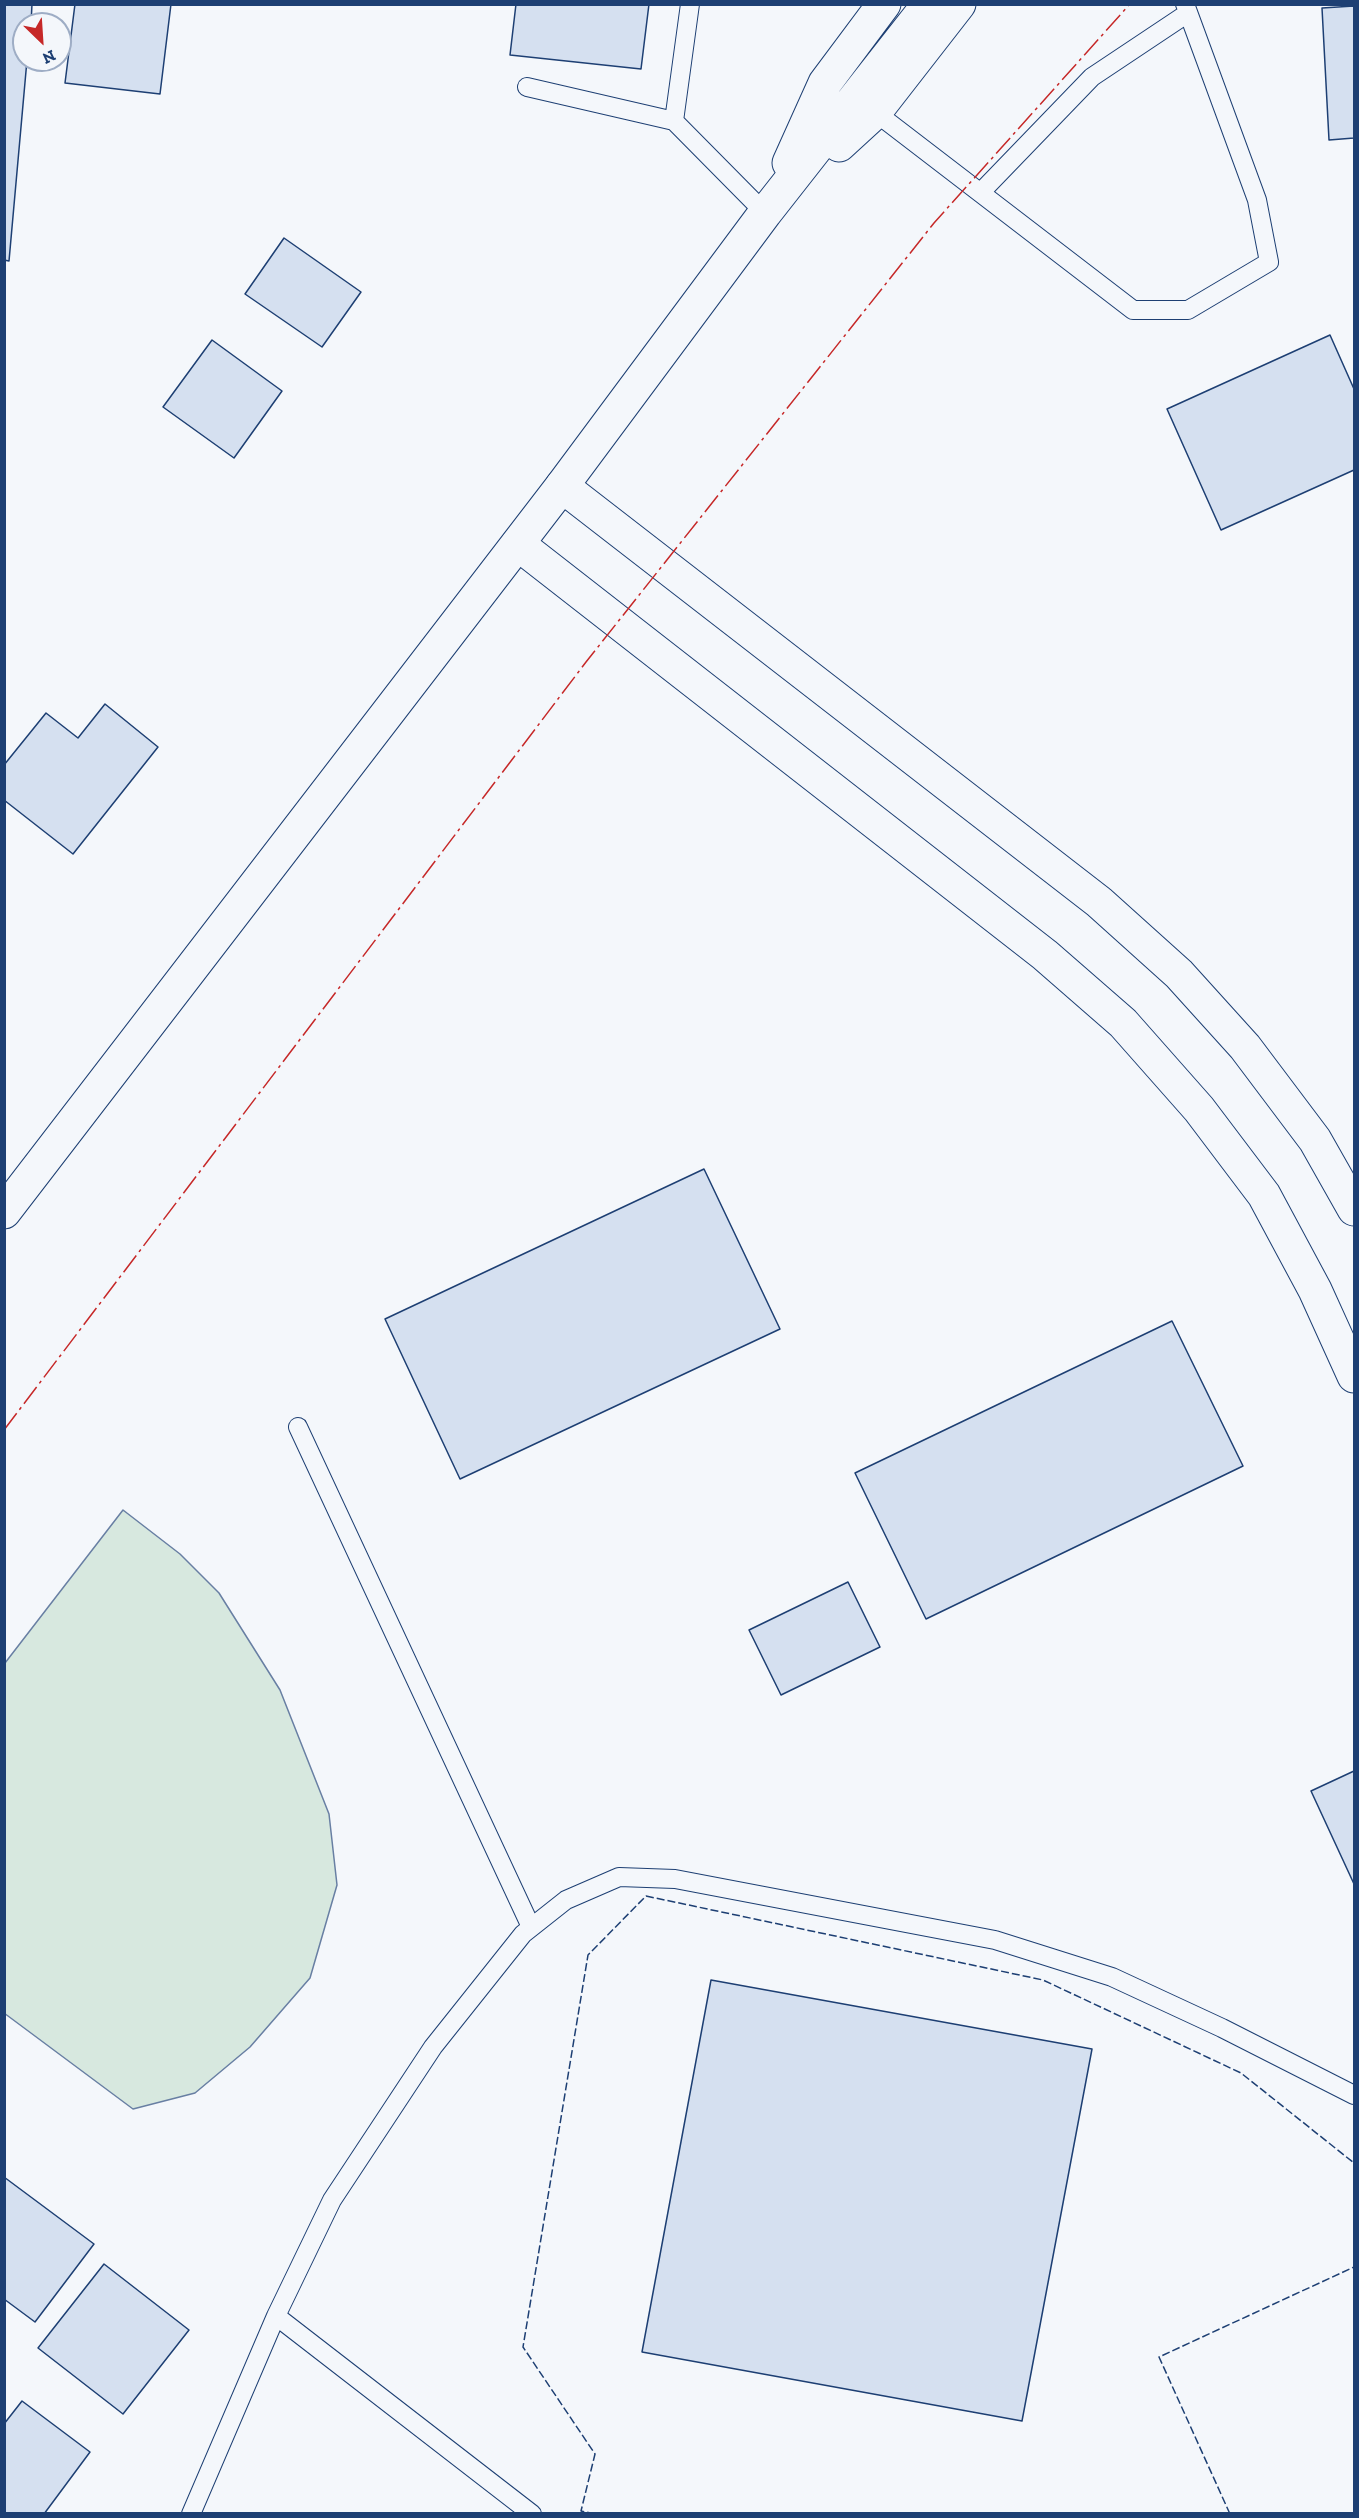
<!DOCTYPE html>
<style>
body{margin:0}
#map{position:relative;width:1359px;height:2518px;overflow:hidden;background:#f4f7fb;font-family:"Zilla Slab",serif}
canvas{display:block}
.frame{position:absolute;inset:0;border:6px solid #1d3f73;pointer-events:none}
.north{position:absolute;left:12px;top:12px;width:60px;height:60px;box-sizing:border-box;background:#f4f7fb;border:2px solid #9eadc5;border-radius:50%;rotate:155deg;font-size:16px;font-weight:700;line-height:24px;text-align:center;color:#1d3f73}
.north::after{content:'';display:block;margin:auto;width:21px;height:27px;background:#c62828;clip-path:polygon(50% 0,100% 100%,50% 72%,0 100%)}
</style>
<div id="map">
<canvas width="1359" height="2518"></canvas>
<div class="frame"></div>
<div class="north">N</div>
</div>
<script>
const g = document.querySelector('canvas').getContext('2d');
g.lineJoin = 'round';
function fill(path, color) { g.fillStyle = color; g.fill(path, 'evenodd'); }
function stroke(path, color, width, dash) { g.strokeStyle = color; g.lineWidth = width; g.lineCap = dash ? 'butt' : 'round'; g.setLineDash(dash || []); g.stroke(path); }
const green = new Path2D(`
 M123,1510L180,1554L219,1593L280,1690L329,1814L337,1885L310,1978L250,2047L195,2093L133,2109L4,2013L5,1663Z`);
fill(green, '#d7e8df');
stroke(green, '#687fa3', 1.5);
const building = new Path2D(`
 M4,4H32L31,24H24V60H27L9,261L4,260Z
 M75,4H171L160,94L65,83Z
 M516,4H649L641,69L510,55Z
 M1354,6V138L1329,140L1322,8Z
 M284,238L361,292L322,347L245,294Z
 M1330,335L1354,389V470L1221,530L1167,409Z
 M212,340L282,391L234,458L163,407Z
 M105,704L158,747L73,854L4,800V765L46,713L78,738Z
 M704,1169L780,1329L460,1479L385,1319Z
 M1172,1321L1243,1466L926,1619L855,1473Z
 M848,1582L880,1647L781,1695L749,1630Z
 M1354,1771V1884L1311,1791Z
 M711,1980L1092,2049L1022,2421L642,2352Z
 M4,2177L94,2244L35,2322L4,2299Z
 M104,2264L189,2330L123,2414L38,2348Z
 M22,2401L90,2452L44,2514H4V2424Z`);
fill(building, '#d5e0f0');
stroke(building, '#1d3f73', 1.5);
const lane = new Path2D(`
 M690,4L674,121L765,213
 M527,87L674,121
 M875,112L1133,310H1188L1269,262L1257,200L1185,4
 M981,192L1092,77L1188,13
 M298,1427L531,1927
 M276,2316L532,2514
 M191,2514L276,2316L332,2200L433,2047L523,1934L566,1900L619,1877L675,1879L995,1940L1112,1977L1222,2028L1354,2095`);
const street = new Path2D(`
 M562,486L1099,902L1179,974L1245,1047L1315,1140L1354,1209
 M518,544L1045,955L1123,1023L1199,1109L1264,1195L1315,1290L1354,1376`);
const primary = new Path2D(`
 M839,145L875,112L959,4
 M789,163L825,83L884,4
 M4,1212L562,486L765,213L929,4`);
stroke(lane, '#1d3f73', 20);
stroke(street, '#1d3f73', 35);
stroke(primary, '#1d3f73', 35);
stroke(lane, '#f4f7fb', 18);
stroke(street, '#f4f7fb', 33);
stroke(primary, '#f4f7fb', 33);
stroke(new Path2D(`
 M595,2514L581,2511L595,2454L523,2347L588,1955L646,1896L1043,1980L1241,2073L1354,2163
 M1230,2514L1159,2357L1354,2267`), '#1d3f73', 1.5, [8, 3]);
stroke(new Path2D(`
 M4,1430L586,662L934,223L1130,4`), '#c62828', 1.5, [21, 4.5, 3, 4.5]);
</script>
